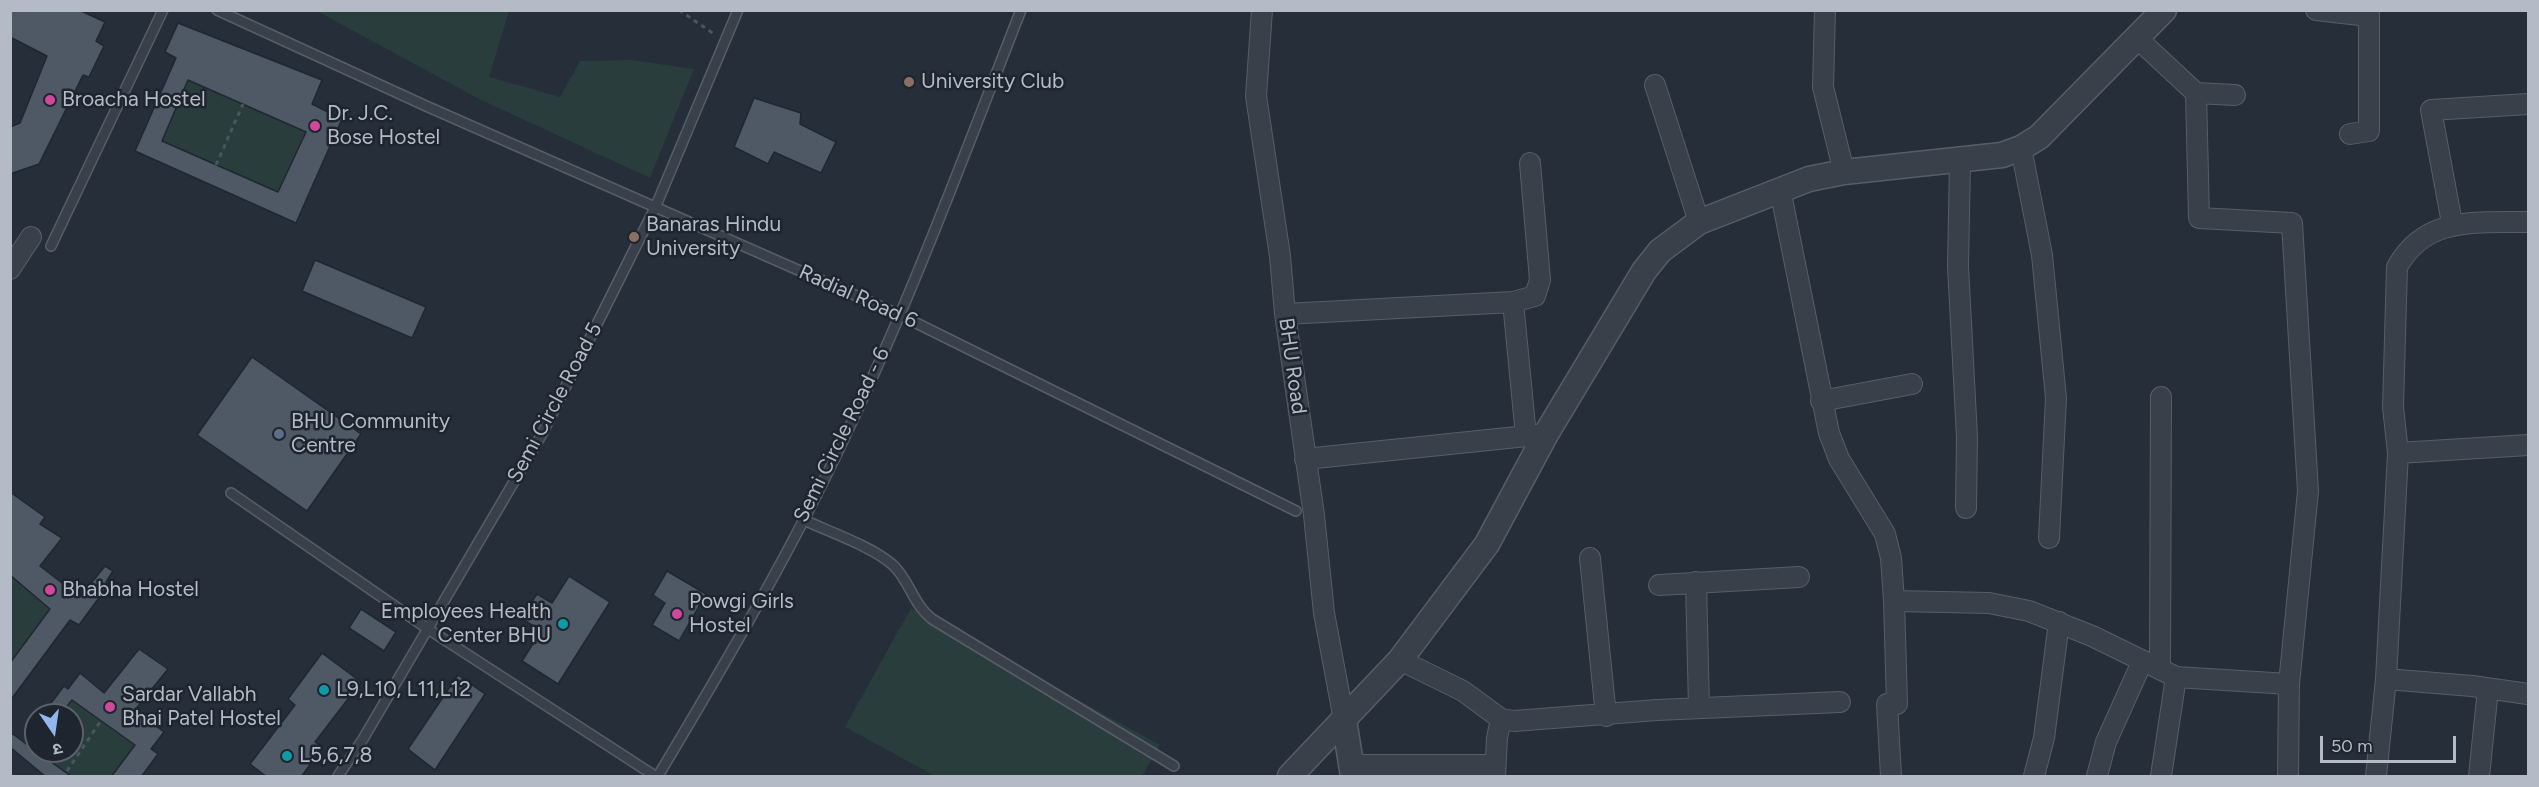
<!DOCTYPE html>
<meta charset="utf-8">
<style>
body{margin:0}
#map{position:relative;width:2539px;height:787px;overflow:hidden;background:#252e39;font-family:Figtree,"Noto Sans Devanagari",sans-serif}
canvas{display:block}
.frame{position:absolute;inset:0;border:12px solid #b4bbc6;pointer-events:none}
.north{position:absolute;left:24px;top:703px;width:60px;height:60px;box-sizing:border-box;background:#1e252f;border:2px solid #5a616b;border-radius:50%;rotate:167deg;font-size:16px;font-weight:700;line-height:24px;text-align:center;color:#b4bbc6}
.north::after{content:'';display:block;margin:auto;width:21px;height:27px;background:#92b7ed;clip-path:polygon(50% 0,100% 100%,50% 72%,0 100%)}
.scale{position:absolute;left:2320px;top:736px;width:136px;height:27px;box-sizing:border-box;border:3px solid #b4bbc6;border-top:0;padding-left:8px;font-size:18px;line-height:21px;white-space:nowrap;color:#b4bbc6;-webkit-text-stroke:4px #1e252f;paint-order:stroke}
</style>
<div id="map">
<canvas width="2539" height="787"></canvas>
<div class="frame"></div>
<div class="north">उ</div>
<div class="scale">50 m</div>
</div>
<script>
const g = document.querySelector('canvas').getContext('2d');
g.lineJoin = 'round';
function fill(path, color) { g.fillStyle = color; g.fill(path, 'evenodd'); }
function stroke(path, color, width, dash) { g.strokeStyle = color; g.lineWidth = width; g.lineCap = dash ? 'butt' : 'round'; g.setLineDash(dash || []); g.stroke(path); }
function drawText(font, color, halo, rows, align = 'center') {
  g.font = font + ' Figtree,sans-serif'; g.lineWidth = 5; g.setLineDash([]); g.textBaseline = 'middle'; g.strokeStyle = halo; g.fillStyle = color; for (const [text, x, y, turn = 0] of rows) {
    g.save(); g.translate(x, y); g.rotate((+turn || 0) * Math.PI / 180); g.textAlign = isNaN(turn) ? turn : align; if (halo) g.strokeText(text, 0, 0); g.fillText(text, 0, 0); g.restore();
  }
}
fill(new Path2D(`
 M317,11H509L489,77L560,97L580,61L631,60L694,69L650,178L477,98Z
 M188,80L306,132L278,192L162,141Z
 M11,575L50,609L11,663Z
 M911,608L1160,745L1142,776H935L845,727Z
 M72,700L135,745L111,776H72L37,751H72V715H60Z`), '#2a3d3d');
const building = new Path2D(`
 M10,10H79L105,22L96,41L104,46L89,77L83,75L39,164L10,174V127L20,123L47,56L10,37Z
 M178,23L322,80L312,104L342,119L296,223L135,151L176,58L165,52ZM188,80L306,132L278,192L162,141Z
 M754,98L801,113L800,124L836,142L821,173L774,152L768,164L734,147Z
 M315,260L426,307L412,338L302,291Z
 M252,357L361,434L307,511L197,435Z
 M10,492L45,517L40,524L62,538L40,566L80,597L105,566L113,571L106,582L109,584L79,625L70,620L10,701V663L50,609L10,575Z
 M667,571L706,594L679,641L652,625L665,603L653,595Z
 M569,576L610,602L558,684L522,661L541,631L521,618L537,594L552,603Z
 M361,609L396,632L384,651L349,628Z
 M139,649L168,669L135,710L164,732L151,749L158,754L141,777H111L135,745L72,700L60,715H42L64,686L68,689L80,673L104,693Z
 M322,653L361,682L315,742L323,747L301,777H267L250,764L295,705L288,699Z
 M458,675L485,694L435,770L408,749Z
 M10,732L36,751L72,777H46L10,747Z`);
fill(building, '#4e5965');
stroke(building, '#202731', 1.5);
const service = new Path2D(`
 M217,10L426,106L900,315L1296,511
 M51,246L163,10
 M231,493L428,629L655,776
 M802,519C829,532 872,546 894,566C910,582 913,604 932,619L1174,766
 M338,776L363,739L542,434L655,208L738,10
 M658,776C726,662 794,547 850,426C914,291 966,150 1021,10`);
const minor = new Path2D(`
 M1262,10L1256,96L1280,256L1285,314L1314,515L1324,613L1344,720
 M1825,10L1823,87L1844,172
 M2316,10L2369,16
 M2138,39L2196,93L2235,95
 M1655,85L1699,222
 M2350,134L2369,131V10
 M2021,148L2042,255L2056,398L2049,538
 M1960,161L1958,266L1967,437L1966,508
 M1780,189L1829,433L1839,459L1885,534L1891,558L1894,601L1989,603L2029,611L2092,636L2176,677L2289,684L2308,491L2292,223L2199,218L2196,93
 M2452,223L2431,110L2528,104
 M10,269L31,237
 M1513,302L1526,436
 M1285,314L1513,302L1535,296L1540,280L1530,163
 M1821,401L1912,384
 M2398,453L2528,445
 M1305,459L1546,434
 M1590,558L1606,716
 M1696,582L1699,708
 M1659,585L1799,577
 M1894,601L1897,704
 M1400,660L1463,691L1501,719L1514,721L1657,710L1840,702
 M2160,667L2161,397
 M2386,679L2398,453L2393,407L2397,267C2426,215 2477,223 2528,222
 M1887,704L1891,776
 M1352,765H1494
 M1495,776L1497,738L1501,719
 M2034,776L2044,738L2059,622
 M2097,776L2106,742L2142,662
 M2161,776L2176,677
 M2288,776L2289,684
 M2376,776L2386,679L2472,686L2528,694
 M2479,776L2488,689`);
const tertiary = new Path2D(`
 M1344,720L1353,776
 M1290,776L1400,660L1487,544L1546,434L1644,271L1660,251L1699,222L1809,179L1844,172L2002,155L2021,148L2039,137L2164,10`);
stroke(service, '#575e68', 12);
stroke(minor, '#575e68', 22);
stroke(tertiary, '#575e68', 27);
stroke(new Path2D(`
 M679,10L714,34
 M216,165L243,104
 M67,771L102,719`), '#47585a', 3, [4.5, 4.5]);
stroke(service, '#39404a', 9);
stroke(minor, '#39404a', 20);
stroke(tertiary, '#39404a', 24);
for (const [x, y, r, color] of [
 [909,82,6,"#8d6e63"],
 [50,100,6,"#d1479c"],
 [315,126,6,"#d1479c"],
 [634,237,6,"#8d6e63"],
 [279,434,6,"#5c6f8a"],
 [50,590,6,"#d1479c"],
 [677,614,6,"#d1479c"],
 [563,624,6,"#0f9aa8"],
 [324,690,6,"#0f9aa8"],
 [110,707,6,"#d1479c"],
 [287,756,6,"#0f9aa8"]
]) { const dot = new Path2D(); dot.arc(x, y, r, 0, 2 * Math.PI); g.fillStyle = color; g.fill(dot); stroke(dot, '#1e252f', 2); }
drawText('21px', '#b4bbc6', '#1e252f', [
 ["University Club",921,82],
 ["Broacha Hostel",62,100],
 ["Dr. J.C.",327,114],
 ["Bose Hostel",327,138],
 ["Banaras Hindu",646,225],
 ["University",646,249],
 ["BHU Community",291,422],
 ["Centre",291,446],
 ["Bhabha Hostel",62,590],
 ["Powgi Girls",689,602],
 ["Hostel",689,626],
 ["Employees Health",551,612,"right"],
 ["Center BHU",551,636,"right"],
 ["L9,L10, L11,L12",336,690],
 ["Sardar Vallabh",122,695],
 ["Bhai Patel Hostel",122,719],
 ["L5,6,7,8",299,756]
], 'left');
drawText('21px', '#b4bbc6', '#1e252f', [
 ["Radial Road 6",858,297,24],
 ["BHU Road",1292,366,82],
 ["Semi Circle Road 5",555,403,-62],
 ["Semi Circle Road - 6",842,435,-64]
]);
</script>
